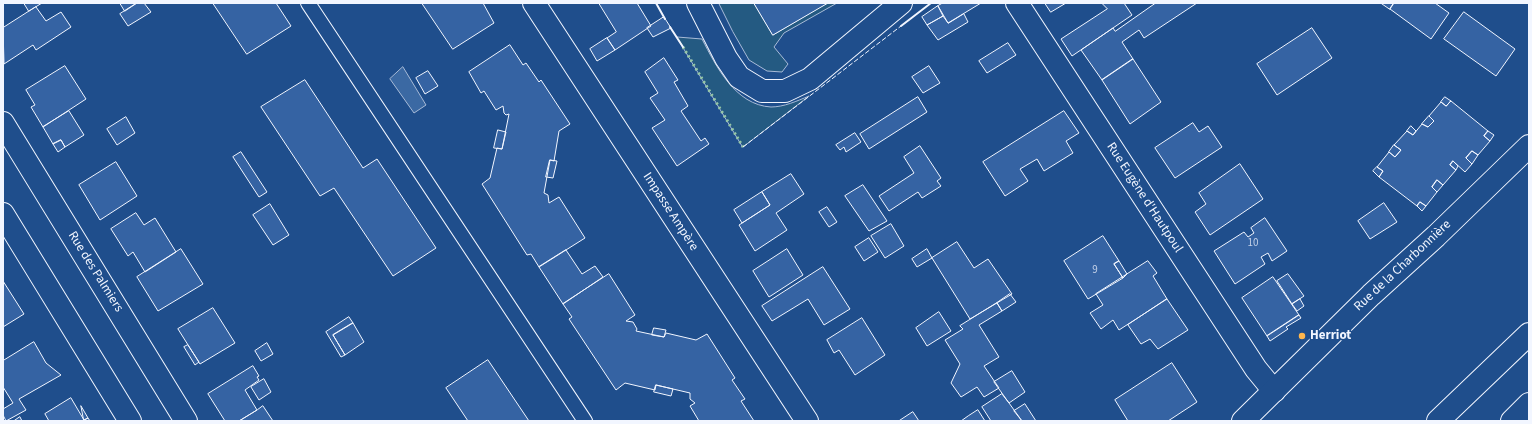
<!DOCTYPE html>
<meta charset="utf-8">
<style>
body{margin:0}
#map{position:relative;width:1532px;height:424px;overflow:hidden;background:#1f4e8c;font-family:"Source Sans 3",sans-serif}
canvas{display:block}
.frame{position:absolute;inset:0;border:4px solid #f2f6ff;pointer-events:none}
</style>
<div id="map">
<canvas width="1532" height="424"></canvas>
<div class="frame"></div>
</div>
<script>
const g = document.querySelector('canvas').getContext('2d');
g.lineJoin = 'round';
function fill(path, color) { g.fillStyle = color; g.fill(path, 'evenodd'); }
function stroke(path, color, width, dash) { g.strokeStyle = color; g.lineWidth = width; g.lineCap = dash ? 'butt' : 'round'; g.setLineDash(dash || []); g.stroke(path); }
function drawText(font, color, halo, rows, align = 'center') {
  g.font = font + ' "Source Sans 3",sans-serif'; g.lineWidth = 3; g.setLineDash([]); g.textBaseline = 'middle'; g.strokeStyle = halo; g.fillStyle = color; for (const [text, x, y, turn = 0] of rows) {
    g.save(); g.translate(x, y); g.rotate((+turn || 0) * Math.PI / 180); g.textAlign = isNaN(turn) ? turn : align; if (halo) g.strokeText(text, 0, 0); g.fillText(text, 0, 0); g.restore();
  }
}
const green = new Path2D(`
 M719,3H754L773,35L827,3H837L784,33L774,47L788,64L782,72L767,71L749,60L733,32Z
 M677,37L702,39C716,66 735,105 771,107C784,107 797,101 809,96L743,147Z`);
fill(green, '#245a82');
stroke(green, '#a8bbd7', 1);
const water = new Path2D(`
 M403,67L426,105L414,113L390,79Z`);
fill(water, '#3b69a3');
stroke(water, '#a8bbd7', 1);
const building = new Path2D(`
 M24,3H42L29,11Z
 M120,3H137L125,11Z
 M137,3H144L151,12L128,26L120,14Z
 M213,3H276L291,26L247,54Z
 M422,3H483L494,23L453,49Z
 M599,3H637L651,26L615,50L607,38L616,32Z
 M754,3H828L773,35Z
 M943,3H981L948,23L938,6Z
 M1045,3H1066L1051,12Z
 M1102,3H1124L1132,15L1072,56L1061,39L1107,9Z
 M1156,3H1197L1144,38L1139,30L1122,42L1133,59L1102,80L1081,50L1113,28L1115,31Z
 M1381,3H1394L1390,9Z
 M1394,3H1435L1449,13L1431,39L1390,9Z
 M938,6L943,16L927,25L922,17Z
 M36,7L46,21L61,12L71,27L36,50L33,45L4,64L3,28Z
 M1464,12L1515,49L1496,76L1444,39Z
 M964,14L968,22L938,40L927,25L943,16L948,23Z
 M664,17L671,28L653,37L647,28Z
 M1312,28L1332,58L1277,95L1257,64Z
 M607,38L615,50L597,61L590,49Z
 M1008,43L1016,55L987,73L979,61Z
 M510,45L523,65L526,63L539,82L541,80L570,124L559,131L554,161L550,160L544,193L548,195L549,203L559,197L585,238L539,267L531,254L527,255L482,184L490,178L497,148L502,149L509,114L506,115L504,113L503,106L496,110L484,91L481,93L469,72Z
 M664,58L678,80L674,82L688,106L681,111L701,141L705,138L709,144L677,166L652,128L665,120L650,98L658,93L645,72Z
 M1133,59L1161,102L1130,124L1102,80Z
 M65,66L86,99L43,127L31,107L35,105L26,90Z
 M929,66L940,83L923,93L912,77Z
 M428,71L438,86L425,94L416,78Z
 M305,80L363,168L377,159L436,248L393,276L334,188L320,196L261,107Z
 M918,97L927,112L869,149L860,134Z
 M1445,97L1451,101L1446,106L1441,102Z
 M1451,101L1488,131L1484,136L1490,141L1478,155L1472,151L1466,158L1472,164L1465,172L1453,161L1450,165L1456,170L1443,185L1437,180L1432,187L1437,192L1426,206L1420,202L1417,206L1379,177L1383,171L1377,167L1389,152L1395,157L1401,150L1394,145L1407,131L1413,135L1422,124L1428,127L1434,121L1429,116L1441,102L1446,106Z
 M69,111L84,135L65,147L61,140L53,144L43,127Z
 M1064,111L1079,133L1066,141L1073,153L1044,171L1037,159L1020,169L1028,181L1005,196L983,162Z
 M1429,116L1434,121L1428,127L1422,124Z
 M126,117L135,133L117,145L107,129Z
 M1193,123L1199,132L1208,126L1222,147L1175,178L1155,148Z
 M1411,126L1416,131L1413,135L1407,131Z
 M498,130L506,132L502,149L494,148Z
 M1488,131L1494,135L1490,141L1484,136Z
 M855,133L861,142L846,152L844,147L840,150L836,145Z
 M61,140L65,147L58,152L53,144Z
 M1394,145L1401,150L1395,157L1389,152Z
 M920,146L941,178L937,181L941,186L922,198L918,192L889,211L879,196L914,173L904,157Z
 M1472,151L1478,155L1472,164L1466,158Z
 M241,152L267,192L259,197L233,157Z
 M550,160L557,161L553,178L546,177Z
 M1453,161L1458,166L1456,170L1450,165Z
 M116,162L137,196L100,220L79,185Z
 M1240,164L1263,199L1210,235L1195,212L1206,204L1199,193Z
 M1377,167L1383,171L1379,177L1373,171Z
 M791,174L804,194L776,213L787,230L755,251L739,225L770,205L762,192Z
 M1437,180L1443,185L1437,192L1432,187Z
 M863,185L887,221L869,231L845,196Z
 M762,192L770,205L742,223L734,210Z
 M1420,202L1426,206L1422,211L1417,206Z
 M1384,203L1397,222L1370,239L1358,221Z
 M270,204L289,235L273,245L253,215Z
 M827,207L837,222L829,227L819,212Z
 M136,213L144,225L155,218L176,252L145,272L133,252L128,256L111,229Z
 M1265,218L1287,251L1272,261L1268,253L1261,257L1265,264L1235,284L1214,251L1244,232L1248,237L1254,233L1251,228Z
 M891,224L904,246L885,258L871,236Z
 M1103,236L1119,261L1114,264L1123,278L1088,299L1064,261Z
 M869,238L878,252L864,261L855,247Z
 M957,242L974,268L988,259L1012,294L970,319L932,258Z
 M181,249L203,284L158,311L137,277Z
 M787,249L803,275L769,297L753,271Z
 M927,249L932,258L917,267L912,259Z
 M566,250L582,274L595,266L603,277L563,304L539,267Z
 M1119,261L1127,274L1123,278L1114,264Z
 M1148,261L1157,273L1153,276L1167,299L1119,330L1113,320L1101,329L1090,313L1103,305L1096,294Z
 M823,267L850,309L824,325L808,299L772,321L762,306Z
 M609,274L635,315L626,321L633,322L637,329L636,331L664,337L666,333L696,340L707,334L735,378L732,380L745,399L741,401L754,421H699L690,406L695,403L690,399V393L656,385L655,390L625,383L616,390L569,319L572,317L563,304Z
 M1288,274L1304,296L1292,304L1277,281Z
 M1273,277L1299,315L1267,336L1242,298Z
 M3,281L24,314L3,327Z
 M1010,294L1016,302L1002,311L997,303Z
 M1167,299L1188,330L1158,349L1150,339L1141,344L1128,325Z
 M1300,299L1304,306L1297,311L1292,304Z
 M997,303L1002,311L979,325L999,357L984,366L999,388L984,397L977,387L961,397L951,383L960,364L945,340L963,329L960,326Z
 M213,308L235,343L200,364L178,329Z
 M939,312L951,331L927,346L916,328Z
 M1299,315L1301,318L1286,327L1288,329L1270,341L1267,336Z
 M349,317L353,323L333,335L345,355L341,357L326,332Z
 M862,318L885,355L855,375L839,350L834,353L827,340Z
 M353,323L364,342L345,355L333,335Z
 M654,328L666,330L664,337L652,335Z
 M34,342L46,363L61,375L19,399L26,410L6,421L3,415V409L13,403L3,387V361Z
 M267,343L273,354L261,361L255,351Z
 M188,345L199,362L195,365L184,347Z
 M488,360L529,421H468L446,388Z
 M1172,363L1197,402L1168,421H1128L1115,400Z
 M253,366L259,376L257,377L259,380L245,390L257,410L239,421H225L208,394Z
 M1012,371L1025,392L1009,403L994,382Z
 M264,379L271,392L259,400L251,387Z
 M656,385L673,389L671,396L654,392Z
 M1002,394L1009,403L1022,421H991L982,407Z
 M71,398L84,420L88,418L90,421H49L45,414Z
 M1025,404L1036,421H1022L1014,411Z
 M81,406L88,418L84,420Z
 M263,406L273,421H239L257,410Z
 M978,410L985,421H961L968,416Z
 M913,412L919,421H899Z
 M20,417L22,421H14Z`);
fill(building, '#3563a3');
stroke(building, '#f2f6ff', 1);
const service = new Path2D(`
 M308,3L585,421`);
const minor = new Path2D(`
 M534,3L807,421
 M698,3L726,58L739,77L762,91H785L810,79L901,3
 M1017,3L1256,369L1274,391
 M3,123L186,421
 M3,214L130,421`);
const tertiary = new Path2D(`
 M1243,421L1371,295L1436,236L1529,146`);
const motorway = new Path2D(`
 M1438,421L1529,334
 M1512,421L1529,404`);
stroke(service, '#f2f6ff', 16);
stroke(minor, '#f2f6ff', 24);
stroke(tertiary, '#f2f6ff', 24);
stroke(motorway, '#f2f6ff', 24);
stroke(service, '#1f4e8c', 14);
stroke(minor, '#1f4e8c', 22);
stroke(tertiary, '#1f4e8c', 22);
stroke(motorway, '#1f4e8c', 22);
stroke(new Path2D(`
 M683,47L743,147`), '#97c8a6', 3, [2, 3]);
stroke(new Path2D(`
 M743,147L901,26`), '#f2f6ff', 1, [5, 2]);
stroke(new Path2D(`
 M656,3L665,19
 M901,26L931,3
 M670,27L683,47`), '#f2f6ff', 2);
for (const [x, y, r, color] of [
 [1302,336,4,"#ffb74d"]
]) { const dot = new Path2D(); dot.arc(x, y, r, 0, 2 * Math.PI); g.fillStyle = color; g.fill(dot); stroke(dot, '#1f4e8c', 1.5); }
drawText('11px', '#c3d1e8', null, [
 ["10",1253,244],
 ["9",1095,271]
]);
drawText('13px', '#f2f6ff', '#1f4e8c', [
 ["Rue Eugène d'Hautpoul",1144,198,57],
 ["Impasse Ampère",670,212,57],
 ["Rue de la Charbonnière",1403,266,-43],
 ["Rue des Palmiers",95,272,58]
]);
drawText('bold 13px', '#f2f6ff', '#1f4e8c', [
 ["Herriot",1310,336]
], 'left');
</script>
